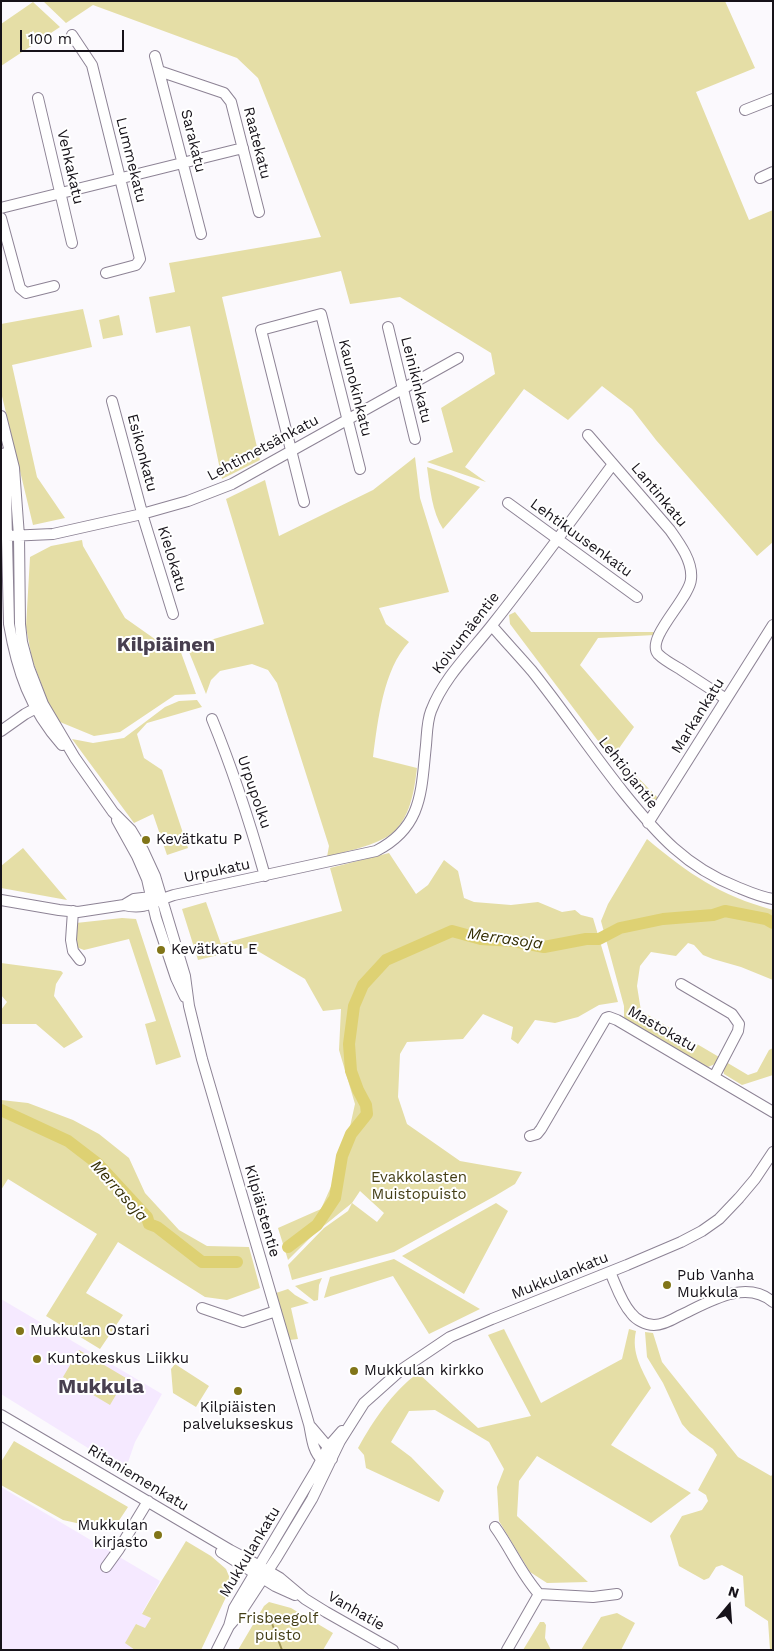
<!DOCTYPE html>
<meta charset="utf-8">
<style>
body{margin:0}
#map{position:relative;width:774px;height:1651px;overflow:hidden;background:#fbf9fd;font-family:"Work Sans",sans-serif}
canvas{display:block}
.frame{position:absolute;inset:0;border:2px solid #161219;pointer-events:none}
.north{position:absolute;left:704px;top:1581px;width:50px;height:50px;-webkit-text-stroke:4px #fff;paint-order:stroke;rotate:18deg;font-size:14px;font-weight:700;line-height:20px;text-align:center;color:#161219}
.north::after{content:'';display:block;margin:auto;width:18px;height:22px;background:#161219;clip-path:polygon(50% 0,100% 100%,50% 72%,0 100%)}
.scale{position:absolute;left:20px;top:30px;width:104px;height:22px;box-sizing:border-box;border:2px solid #161219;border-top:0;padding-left:6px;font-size:15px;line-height:18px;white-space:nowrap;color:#161219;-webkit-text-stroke:4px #fff;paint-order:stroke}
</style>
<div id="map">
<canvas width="774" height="1651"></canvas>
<div class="frame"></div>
<div class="north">N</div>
<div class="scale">100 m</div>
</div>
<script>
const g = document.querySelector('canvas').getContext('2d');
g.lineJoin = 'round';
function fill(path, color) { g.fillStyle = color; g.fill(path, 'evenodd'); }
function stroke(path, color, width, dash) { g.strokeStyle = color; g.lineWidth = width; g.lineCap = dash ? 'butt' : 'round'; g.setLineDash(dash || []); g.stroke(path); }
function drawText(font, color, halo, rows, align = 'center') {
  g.font = font + ' "Work Sans",sans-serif'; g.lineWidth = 4; g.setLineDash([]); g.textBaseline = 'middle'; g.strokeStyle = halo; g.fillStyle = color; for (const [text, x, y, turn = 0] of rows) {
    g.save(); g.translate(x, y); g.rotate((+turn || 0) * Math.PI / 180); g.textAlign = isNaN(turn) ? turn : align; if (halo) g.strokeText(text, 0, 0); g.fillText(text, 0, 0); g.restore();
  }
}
fill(new Path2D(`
 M1,1299L162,1394L135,1442L125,1471L1,1394Z
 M1,1487L160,1581L142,1613L151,1618L145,1629L137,1624L126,1643L136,1649L135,1650H1Z`), '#f5e9ff');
fill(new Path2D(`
 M43,1H725L755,68L696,92L749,220L773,210V542L757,556L656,440L632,409L602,386L568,420L524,389L465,467L486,482L427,462L453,452L441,408L495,374L491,353L400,297L350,304L341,271L222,297L260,460L222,479L190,326L156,333L149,297L175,292L169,263L321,237L258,78L237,58L93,5L66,23Z
 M33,2L60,27L1,66V24Z
 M83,309L92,347L12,365L37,477L65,518L33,525L1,392V324Z
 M119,315L123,335L103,339L99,320Z
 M415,457L420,498L449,592L379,608L386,624L409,642C383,670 378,720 373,757L417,768C414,793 409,827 383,839C366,848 345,851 327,857L329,846L277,683L268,670L252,664L220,671L211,680L206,694L187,647L264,624L226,499L265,480L279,536L373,490Z
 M427,467L451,475L480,487L443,529C432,512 430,488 427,467Z
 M82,540L83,546L125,618L169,649L179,647L196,694L175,695L120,732L94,736L60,722L48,702L32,659L26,627L30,557L51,546Z
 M515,612L531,632H657L655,635L598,638L580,665L634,727L615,754L658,798L652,807L623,774L510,624L509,615Z
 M197,700L202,707L147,723L137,734L144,758L162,770L188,848L167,855L153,814L134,823L72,739L93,743L124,738L165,707L179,701Z
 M647,839C689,874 719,895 773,910V980L741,967L713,959L703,955L694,945L688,943L676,956L651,952L640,966L637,986L641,1011L719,1057L715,1064L708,1067L627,1021L624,1017V1006L601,921L608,904Z
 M23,848L67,900L1,888V866Z
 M389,853L416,894L428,885L444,860L458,871L464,898L474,902L511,905L538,902L562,912L575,910L581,915L593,918L618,1002L599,1005L578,1017L555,1023L535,1020L518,1044L511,1039L513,1027L483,1014L463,1039L407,1042L400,1054L398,1097L407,1124L460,1161L522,1172L515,1184L495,1196L394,1252L292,1280L288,1265L324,1228L348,1211L352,1203L315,1233L288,1260L278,1228L321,1209L338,1171L340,1153L349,1131L355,1104L339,1050L341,1009L323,1011L305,979L251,947L198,960L182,909L206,902L221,944L342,911L330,868ZM360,1191L384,1213L377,1222L352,1203Z
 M122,918L136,919L181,1057L156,1065L145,1024L156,1021L129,939L84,950L76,947V923Z
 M1,963L61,971L63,973L56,984L54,996L83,1037L64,1048L36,1024H1V1010L7,1002L1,995Z
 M773,1048V1075L742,1085L724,1074L723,1068L726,1062L748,1075L757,1072L769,1050Z
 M1,1100L28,1103L73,1120L99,1134L129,1158L145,1193L179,1230L207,1246L249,1247L260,1288L227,1300L205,1297L118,1242L86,1293L123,1315L100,1349L46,1316L97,1234L8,1179L1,1190Z
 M496,1203L508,1211L464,1294L402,1256Z
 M394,1259L480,1309L429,1334L393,1276L324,1298L330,1277Z
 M322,1278L319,1285L318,1300L314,1301L295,1286Z
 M288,1289L295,1295L309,1303L291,1308L298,1339L289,1340L276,1293Z
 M504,1329L541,1403L622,1359L629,1329L636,1331C631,1353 642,1369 651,1388L611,1445L691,1493L651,1523L537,1456L519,1481L517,1516L588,1582L547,1583L530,1572L499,1521L497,1487L504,1469L489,1442L435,1410L409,1411L391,1442L411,1457L444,1491L439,1502L366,1468L364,1455L358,1448C373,1421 392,1392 418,1373L478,1428L531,1416L488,1335Z
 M645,1332L653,1333L662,1362L738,1457L771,1476L773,1474V1650H770L768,1621L745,1606L743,1576L722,1565L716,1567L709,1578L704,1580L679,1566L670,1536L682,1516L702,1510L708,1501L706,1495L698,1490L717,1455L713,1449L690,1433L682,1424L663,1383L647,1357Z
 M79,1350L126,1378L110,1405L63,1377Z
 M175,1364L209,1386L196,1407L173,1393L171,1369Z
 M14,1441L128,1507L112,1531L63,1520L1,1485V1462Z
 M186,1541L211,1556L226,1569L231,1581L227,1595L201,1650H135L125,1643L136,1624L145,1628L151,1618L142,1614C156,1589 171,1566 186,1541Z
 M269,1602L291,1608L333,1633L323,1650H238L264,1606Z
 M617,1613L635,1623L621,1650H581L601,1617Z
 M540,1622H544L546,1625L545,1638L551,1650H523Z`), '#e5dea6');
stroke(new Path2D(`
 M268,1613L282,1650`), '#a29858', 2);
stroke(new Path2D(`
 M1,1110L68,1141L98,1164L147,1217L149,1224L157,1227L202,1262H237
 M288,1247L317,1225L335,1198L342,1156L351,1134L367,1114L366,1105L358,1090L351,1071L349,1044L354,1006L363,985L386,960L452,931L481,939L513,941L544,947L586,939H599L620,928L663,919L713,915L725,911L766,919L773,923`), '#ded173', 12);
const minor = new Path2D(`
 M72,35L92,65L140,259L136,265L106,273
 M155,56L201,234
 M159,71L224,93L231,102L259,212
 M38,98L72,243
 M745,110L773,99
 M760,178L773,172
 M1,208L243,148
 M1,218L20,288L26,293L54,286
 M388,327L415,439
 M112,401L144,520L173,614
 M1,416L14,468L19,536L20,624L22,642L29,668L43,704L75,758L113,812L131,830L143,850L155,876L185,976L189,1006L202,1059L309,1424C312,1437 312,1450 322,1460L332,1459
 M588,435L670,530C680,544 693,562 691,579C690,598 645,638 658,654C664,660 673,665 680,669C695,679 711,689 726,699
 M5,453L9,624C17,671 30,709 62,745
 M304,502L261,330L321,314L360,469
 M508,503L637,597
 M8,536L53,534L142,514L188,501L232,484L458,358
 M492,626C505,641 519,656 532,671C564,711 592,753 624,793C657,834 686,867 737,887C749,892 760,897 773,899
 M212,719C233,770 250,823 265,876
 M1,731L25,714L40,706
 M117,820L137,856L147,879L156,918L176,978L185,997
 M648,823L773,625
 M1,900L59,910L78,912L124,905L134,899L151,897L157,898
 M124,905C146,910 154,901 174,895L376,851C423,827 421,791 426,745C427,734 427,721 431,711C444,677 471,652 492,625C534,572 573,518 613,464
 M73,911L71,940L73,951L80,960
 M681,984L732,1014L739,1024L738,1031L714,1077
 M530,1136L537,1134L541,1129L606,1018L609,1017L617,1020L773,1112
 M610,1272C616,1285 621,1302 631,1313C636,1320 646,1325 654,1325C663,1325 672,1320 679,1316C707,1303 745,1278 773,1302
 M202,1308L243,1322L276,1311
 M1,1415L230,1550L249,1560L280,1578L305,1599L326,1612L393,1650
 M311,1427L328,1447L330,1453
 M495,1527C511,1549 521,1574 539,1594
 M221,1552L275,1586L295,1595
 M106,1567L119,1549L148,1501
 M229,1626L241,1612L277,1557L312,1499L340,1441L364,1403L401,1370L450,1337L492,1319L627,1265L681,1242L702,1231L719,1219L739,1198L755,1179L773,1152
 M217,1650L229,1626L234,1608L316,1470L328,1447L342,1431
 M507,1650L539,1594L593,1597L617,1594`);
stroke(minor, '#8d8395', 12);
stroke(minor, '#fff', 10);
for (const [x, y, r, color] of [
 [146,840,5,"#817518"],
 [161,950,5,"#817518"],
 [667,1285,5,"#817518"],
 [20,1331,5,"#817518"],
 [37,1359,5,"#817518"],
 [354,1371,5,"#817518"],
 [238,1391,5,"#817518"],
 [158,1535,5,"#817518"]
]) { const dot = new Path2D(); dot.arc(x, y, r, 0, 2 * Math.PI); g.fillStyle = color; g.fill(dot); stroke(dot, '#fff', 2); }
drawText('15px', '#161219', '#fff', [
 ["Sarakatu",193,141,76],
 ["Raatekatu",257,143,76],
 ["Lummekatu",131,160,76],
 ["Vehkakatu",70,167,77],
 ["Leinikinkatu",416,380,76],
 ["Kaunokinkatu",355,388,76],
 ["Lehtimetsänkatu",263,448,-28],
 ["Esikonkatu",142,453,75],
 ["Lantinkatu",659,495,50],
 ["Lehtikuusenkatu",581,538,36],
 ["Kielokatu",172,559,73],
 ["Koivumäentie",466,633,-52],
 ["Markankatu",698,716,-58],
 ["Lehtiojantie",628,773,52],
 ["Urpupolku",254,792,71],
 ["Urpukatu",217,871,-12],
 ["Mastokatu",662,1029,30],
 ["Kilpiäistentie",262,1211,74],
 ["Mukkulankatu",560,1276,-22],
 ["Ritaniemenkatu",138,1478,31],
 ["Mukkulankatu",250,1552,-59],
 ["Vanhatie",356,1611,30]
]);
drawText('15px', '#161219', '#fff', [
 ["Kevätkatu P",156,840],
 ["Kevätkatu E",171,950],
 ["Pub Vanha",677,1276],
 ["Mukkula",677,1293],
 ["Mukkulan Ostari",30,1331],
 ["Kuntokeskus Liikku",47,1359],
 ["Mukkulan kirkko",364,1371],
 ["Kilpiäisten",238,1408,"center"],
 ["palvelukseskus",238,1425,"center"],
 ["Mukkulan",148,1526,"right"],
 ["kirjasto",148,1543,"right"]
], 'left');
drawText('15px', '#443e16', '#fff', [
 ["Evakkolasten",419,1178],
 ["Muistopuisto",419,1195],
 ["Frisbeegolf",278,1619],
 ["puisto",278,1636]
]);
drawText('italic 16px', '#352f05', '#fff', [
 ["Merrasoja",505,939,8],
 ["Merrasoja",119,1191,48]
]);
drawText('bold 20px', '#483f4f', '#fff', [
 ["Kilpiäinen",166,645],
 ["Mukkula",101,1387]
]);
</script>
